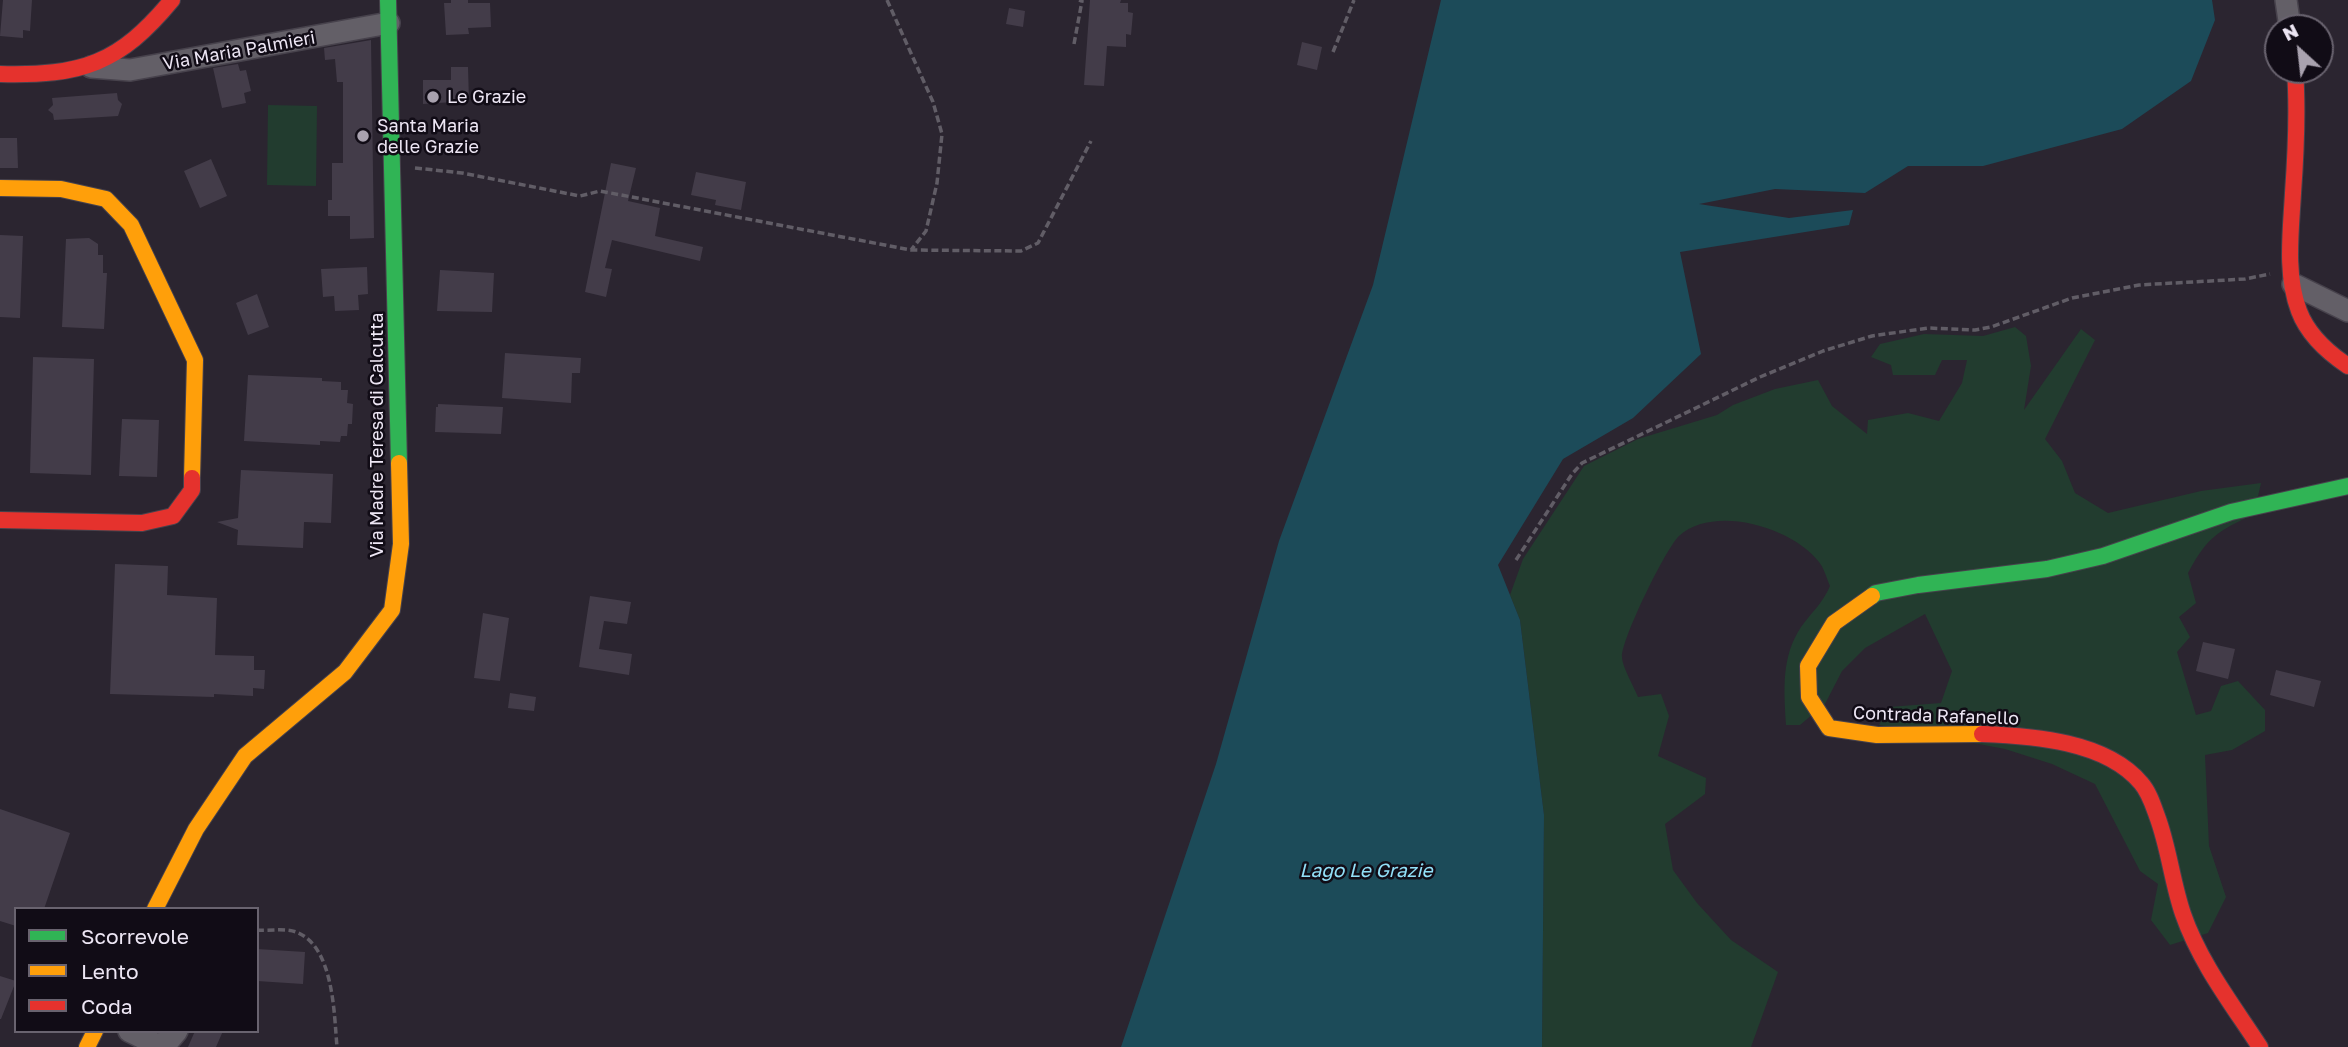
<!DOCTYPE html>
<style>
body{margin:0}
#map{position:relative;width:2348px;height:1047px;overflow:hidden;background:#2b2530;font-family:"Golos Text",sans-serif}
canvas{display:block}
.legend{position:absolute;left:14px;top:907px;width:245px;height:126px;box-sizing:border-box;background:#110c16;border:2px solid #69636f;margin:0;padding:9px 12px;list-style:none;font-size:21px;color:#ede6f4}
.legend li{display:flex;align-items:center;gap:14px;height:35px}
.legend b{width:35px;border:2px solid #69636f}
.north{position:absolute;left:2264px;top:14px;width:70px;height:70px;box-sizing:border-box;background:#110c16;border:2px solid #69636f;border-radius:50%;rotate:333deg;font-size:19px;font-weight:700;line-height:28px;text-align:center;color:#ede6f4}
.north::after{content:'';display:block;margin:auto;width:24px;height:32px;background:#a9a2af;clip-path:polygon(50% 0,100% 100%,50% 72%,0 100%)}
</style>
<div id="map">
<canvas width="2348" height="1047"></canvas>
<ul class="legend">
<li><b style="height:9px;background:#30b455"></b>Scorrevole</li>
<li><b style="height:9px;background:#ff9f0a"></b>Lento</li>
<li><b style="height:9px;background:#e5322d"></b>Coda</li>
</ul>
<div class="north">N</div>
</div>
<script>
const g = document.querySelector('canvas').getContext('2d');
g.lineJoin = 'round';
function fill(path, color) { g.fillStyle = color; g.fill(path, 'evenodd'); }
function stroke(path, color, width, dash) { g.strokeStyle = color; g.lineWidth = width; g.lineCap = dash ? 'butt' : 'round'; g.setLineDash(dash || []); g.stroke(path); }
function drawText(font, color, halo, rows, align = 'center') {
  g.font = font + ' "Golos Text",sans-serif'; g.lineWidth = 5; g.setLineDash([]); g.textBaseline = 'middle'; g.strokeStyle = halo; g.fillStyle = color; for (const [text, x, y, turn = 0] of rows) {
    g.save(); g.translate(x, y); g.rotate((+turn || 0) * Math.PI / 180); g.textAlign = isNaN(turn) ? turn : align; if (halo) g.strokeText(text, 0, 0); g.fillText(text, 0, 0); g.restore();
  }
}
fill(new Path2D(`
 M268,105L317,106L316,186L267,185Z
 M2015,327L2026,336L2031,366L2024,410L2081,329L2095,340L2045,439L2062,461L2075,493L2108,513L2201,491L2261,483L2254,514C2217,532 2208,536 2188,573L2196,603L2179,617L2190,637L2177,652L2196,715L2211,711L2221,686L2238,681L2265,710V731L2232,750L2205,755L2209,846L2226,897L2208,933L2170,945L2151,920L2158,884L2140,871L2095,784L2052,764L2005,749L1879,725L1889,707L1941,703L1952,671L1925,614L1865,648L1842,671L1825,704L1800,725H1786C1784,690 1781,657 1801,627C1811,613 1823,603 1830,586C1827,579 1824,568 1819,562C1792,527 1714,504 1679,536C1666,548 1621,640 1622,657C1622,666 1634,687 1638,697L1661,694L1669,716L1658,756L1706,778L1705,794L1665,824L1673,870L1697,903L1731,940L1778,972L1751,1047H1542L1544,815L1520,620L1510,595L1523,559L1584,466L1638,439L1717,415L1733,405L1775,389L1818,380L1832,406L1867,434L1868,420L1908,413L1939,421L1962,383L1967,360H1942L1935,375H1893L1891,365L1871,357L1880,344L1924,334L1983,336Z`), '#223c2f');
fill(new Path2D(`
 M1441,0H2212L2215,20L2191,81L2122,129L1983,166H1908L1865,193L1775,189L1699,204L1789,218L1853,210L1849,225L1680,252L1701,354L1633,418L1563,459L1498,565L1520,620L1544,815L1542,1047H1121L1216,764L1279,541L1373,285Z`), '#1c4b59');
fill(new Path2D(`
 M3,0H32L30,31L23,30V38L0,36Z
 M451,0H468V3H490L491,27L468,28L469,34L446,35L444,3H451Z
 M1090,0H1121L1120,3H1128V12L1133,13L1131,35L1126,34V47L1107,46L1104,86L1084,85Z
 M1009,8L1025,11L1023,27L1006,24Z
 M371,40L374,238L350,239V216H328V200H332V163H343V82H337L335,59L325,60L324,48Z
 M1302,42L1322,47L1317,70L1297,65Z
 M238,64L240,71L246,70L251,91L244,93L246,103L222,108L213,68Z
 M451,67H468L469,101L423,104V80H451Z
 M117,93L118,100L122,104L118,116L54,120L53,114L48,110L53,105L52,98Z
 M0,138H17L18,168H0Z
 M211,159L227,196L200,208L184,171Z
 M611,163L636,168L628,201L660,208L655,236L703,247L700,261L612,240L605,268L612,269L606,297L585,292Z
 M696,172L746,182L741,210L715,205L716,200L691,195Z
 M0,235L23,236L20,318L0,317Z
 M89,238L98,244V255H103V273H107L104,329L62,327L66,239Z
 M367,267L368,294L358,295L359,310L335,311L334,296L323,297L321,269Z
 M440,270L494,273L492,312L437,311Z
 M257,294L269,327L248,335L236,303Z
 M505,353L581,358L580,373H572L571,403L502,398Z
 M33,357L94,359L91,475L30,473Z
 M248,375L322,378V381L341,382V390H348L347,403L353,404L352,424H348L347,436H341L340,442L320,441V445L244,441Z
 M438,404L503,407L501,434L435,432L436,407H438Z
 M122,419L159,420L157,477L119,476Z
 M241,470L333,474L331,523L304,522L303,548L237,545L238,530L217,522L238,518Z
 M115,564L168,566L167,595L217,598L215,655L254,656V670H265L264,689L253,688V696L214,694V697L110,694Z
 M590,596L631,602L627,624L604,621L599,649L632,654L629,675L579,667Z
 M483,613L509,618L500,681L474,678Z
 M2203,642L2235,649L2228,679L2196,671Z
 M2276,670L2321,681L2314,707L2270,695Z
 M510,693L536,697L534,711L508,708Z
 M0,809L70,833L44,909H16V926L0,921Z
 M257,949L305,952L303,984L257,981Z
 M0,976L16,981L1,1019H0Z
 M195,1031H223L216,1047H188Z`), '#433c49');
const street = new Path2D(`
 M2286,0L2290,28
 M91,67L130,70L389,23
 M2293,284L2348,311
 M129,1031L155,1044V1047
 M155,1044L167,1043L177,1031`);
const fast = new Path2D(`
 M388,0L399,463
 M1872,596L1876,593L1918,585L2047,569L2103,556L2231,512L2348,486`);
const slow = new Path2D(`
 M0,188L61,189L106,199L131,225L195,360L192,478
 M1872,596L1834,623L1808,666L1809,697L1829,728L1877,735L1982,734
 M155,909L196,829L245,756L345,672L392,610L401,544L399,463
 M87,1047L95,1031`);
const jam = new Path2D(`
 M2295,70C2298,111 2296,152 2293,193C2291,231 2285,274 2299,311C2308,335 2327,352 2348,366
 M0,74C82,76 119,64 172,0
 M0,520L142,523L173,516L192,490V478
 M1982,734C2033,736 2106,741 2141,783C2149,792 2153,805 2157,816C2169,848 2172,882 2183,914C2200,963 2232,1004 2260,1047`);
stroke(street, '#47424c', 24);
stroke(fast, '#47424c', 18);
stroke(slow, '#47424c', 18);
stroke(jam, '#47424c', 18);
stroke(new Path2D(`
 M887,0L933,102L942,134L937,183L926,231L911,250
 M1074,44L1082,1L1079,0
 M1333,52L1354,0
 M415,168L462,173L580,196L600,191L911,250L1021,251L1038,243L1091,141
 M1516,560L1572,474L1582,463L1760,377L1823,351L1872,336L1928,328L1975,330L1991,327L2072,298L2139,285L2245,279L2270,274
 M257,930C269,931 285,928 296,932C334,946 334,1014 337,1047`), '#615d66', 3.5, [7, 3.5]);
stroke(street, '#635f67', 21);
stroke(fast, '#30b455', 16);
stroke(slow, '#ff9f0a', 16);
stroke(jam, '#e5322d', 16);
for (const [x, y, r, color] of [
 [433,97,7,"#a9a2af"],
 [363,136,7,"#a9a2af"]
]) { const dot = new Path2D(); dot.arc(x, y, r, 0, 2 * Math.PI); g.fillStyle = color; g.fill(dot); stroke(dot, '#110c16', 2.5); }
drawText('18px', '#ede6f4', '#110c16', [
 ["Via Maria Palmieri",239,51,-10],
 ["Via Madre Teresa di Calcutta",377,435,-90],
 ["Contrada Rafanello",1936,716,2]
]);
drawText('18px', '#ede6f4', '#110c16', [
 ["Le Grazie",447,97],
 ["Santa Maria",377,126],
 ["delle Grazie",377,147]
], 'left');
drawText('italic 19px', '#92e0f8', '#110c16', [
 ["Lago Le Grazie",1366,871]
]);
</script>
